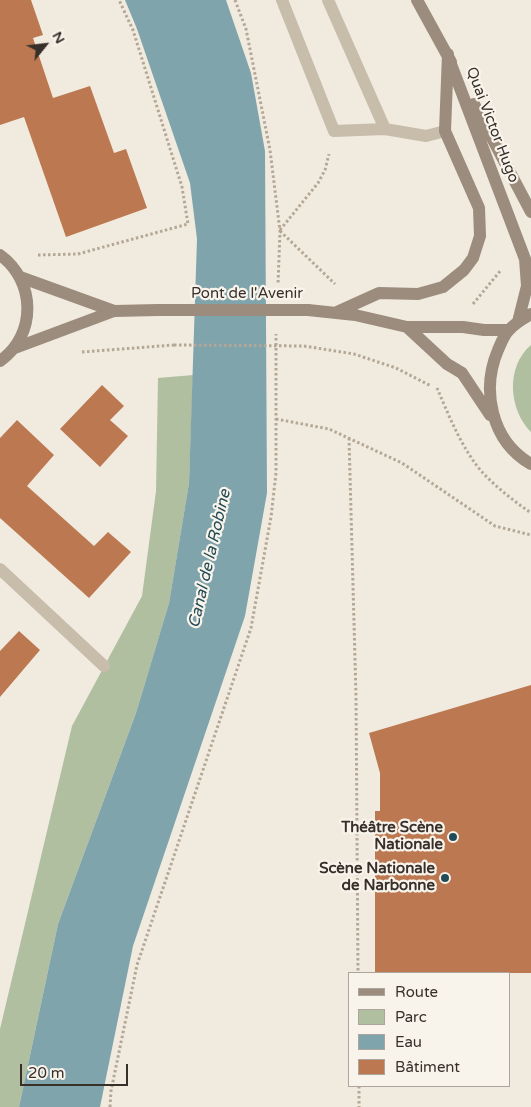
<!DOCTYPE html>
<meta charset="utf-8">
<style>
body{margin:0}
#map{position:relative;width:531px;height:1107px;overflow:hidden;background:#f1ebdf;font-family:"Varela Round",sans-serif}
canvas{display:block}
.legend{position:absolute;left:348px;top:972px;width:162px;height:115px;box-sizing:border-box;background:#f9f4eb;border:1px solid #aba59e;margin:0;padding:6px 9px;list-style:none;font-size:15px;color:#372f2a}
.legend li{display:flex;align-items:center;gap:10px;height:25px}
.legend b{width:25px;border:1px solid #aba59e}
.north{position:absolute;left:20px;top:20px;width:50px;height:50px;-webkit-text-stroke:4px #f9f4eb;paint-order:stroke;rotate:61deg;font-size:14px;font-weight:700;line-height:20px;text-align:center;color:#372f2a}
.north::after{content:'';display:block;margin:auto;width:18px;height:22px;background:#372f2a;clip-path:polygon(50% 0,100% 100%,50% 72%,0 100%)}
.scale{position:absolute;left:20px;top:1064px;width:108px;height:22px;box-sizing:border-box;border:2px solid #372f2a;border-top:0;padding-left:6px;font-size:15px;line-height:18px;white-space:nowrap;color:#372f2a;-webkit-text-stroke:4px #f9f4eb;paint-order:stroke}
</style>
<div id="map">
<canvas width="531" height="1107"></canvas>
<ul class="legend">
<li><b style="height:6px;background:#9c8c7d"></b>Route</li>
<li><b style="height:14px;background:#b0bfa0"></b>Parc</li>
<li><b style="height:14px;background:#80a4ac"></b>Eau</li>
<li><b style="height:14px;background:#bc7951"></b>Bâtiment</li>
</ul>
<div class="north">N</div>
<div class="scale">20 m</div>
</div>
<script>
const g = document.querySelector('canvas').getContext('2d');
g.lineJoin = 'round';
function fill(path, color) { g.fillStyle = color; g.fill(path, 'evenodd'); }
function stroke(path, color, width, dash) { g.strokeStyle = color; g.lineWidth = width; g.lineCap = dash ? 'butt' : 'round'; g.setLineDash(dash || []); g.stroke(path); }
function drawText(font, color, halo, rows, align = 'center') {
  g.font = font + ' "Varela Round",sans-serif'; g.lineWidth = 4.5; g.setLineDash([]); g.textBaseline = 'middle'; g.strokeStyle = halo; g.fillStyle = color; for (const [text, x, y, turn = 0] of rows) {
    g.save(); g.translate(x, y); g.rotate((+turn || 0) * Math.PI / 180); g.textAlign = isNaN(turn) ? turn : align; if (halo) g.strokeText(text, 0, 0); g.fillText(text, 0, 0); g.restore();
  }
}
fill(new Path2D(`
 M531,345V432C509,410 505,367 531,345Z
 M193,375L189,483L169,603L136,713L58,924L19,1107H0V1029L72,726L142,596L156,491L158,378Z`), '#b0bfa0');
fill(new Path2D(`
 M125,0H226L251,73L265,151L267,493L245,616L133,946L100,1107H19L58,924L136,713L169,603L189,483L197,239L190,183L137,29Z`), '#80a4ac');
fill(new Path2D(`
 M0,0H31L43,35L33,38L53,98L90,86L114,153L126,149L147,208L66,237L24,117L0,125Z
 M102,385L124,406L110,420L128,436L100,467L60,429Z
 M17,420L54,455L27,486L94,546L108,532L131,552L89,598L0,518V438Z
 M19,631L40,650L0,697V651Z
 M531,685V973H375V811H380V773L369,733Z`), '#bc7951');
stroke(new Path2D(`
 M235,0L246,29L270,150L280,231L278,285
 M280,230L318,183L325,170L329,154
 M280,231L335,284
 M38,255L78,254L188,224L182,187L133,30L119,0
 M473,304L501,270
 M304,346L354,354L396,368L431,386
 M82,352L174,345
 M437,388C449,416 463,451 483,473C497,488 514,501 531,513
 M276,419L329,429L402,463L495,526L531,535
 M349,438L356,696L358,973
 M359,1086V1107
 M110,1107L111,1091L137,965L251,628L271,517L276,473V334`), '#b4a796', 3, [2.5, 2.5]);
stroke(new Path2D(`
 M282,0L334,131L385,129L426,136L445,131
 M328,0L385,129`), '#c8bcab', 12);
stroke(new Path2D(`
 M0,569L104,666`), '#c8bcab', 12);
stroke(new Path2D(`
 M417,0L451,62
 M449,59L525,259L527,286L518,322
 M474,104L531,212
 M0,255C36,281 37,335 0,361
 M20,277L114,311L158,310
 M308,310L355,315L407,327H463L484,330H509
 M337,312L379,293L418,294L443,287L464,270L473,258L480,236L479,208L445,131L448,54
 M531,314C524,318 515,323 509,330C504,335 501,343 498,350C481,390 491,441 531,464
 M407,327L447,364L462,373L490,415
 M15,348L114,311`), '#9c8c7d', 12);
stroke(new Path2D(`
 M174,345L304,346`), '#b4a796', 3, [2.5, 2.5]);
stroke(new Path2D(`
 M158,310H308`), '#9c8c7d', 12);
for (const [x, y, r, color] of [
 [453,837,5,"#224b55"],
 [445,878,5,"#224b55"]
]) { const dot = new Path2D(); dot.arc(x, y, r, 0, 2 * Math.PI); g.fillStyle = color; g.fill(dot); stroke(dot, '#f9f4eb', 2); }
drawText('15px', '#372f2a', '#f9f4eb', [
 ["Quai Victor Hugo",492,125,69],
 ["Pont de l'Avenir",247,294]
]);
drawText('bold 15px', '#372f2a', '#f9f4eb', [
 ["Théâtre Scène",443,828],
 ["Nationale",443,845],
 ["Scène Nationale",435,869],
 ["de Narbonne",435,886]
], 'right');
drawText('italic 16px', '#224b55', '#f9f4eb', [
 ["Canal de la Robine",210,559,-77]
]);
</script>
